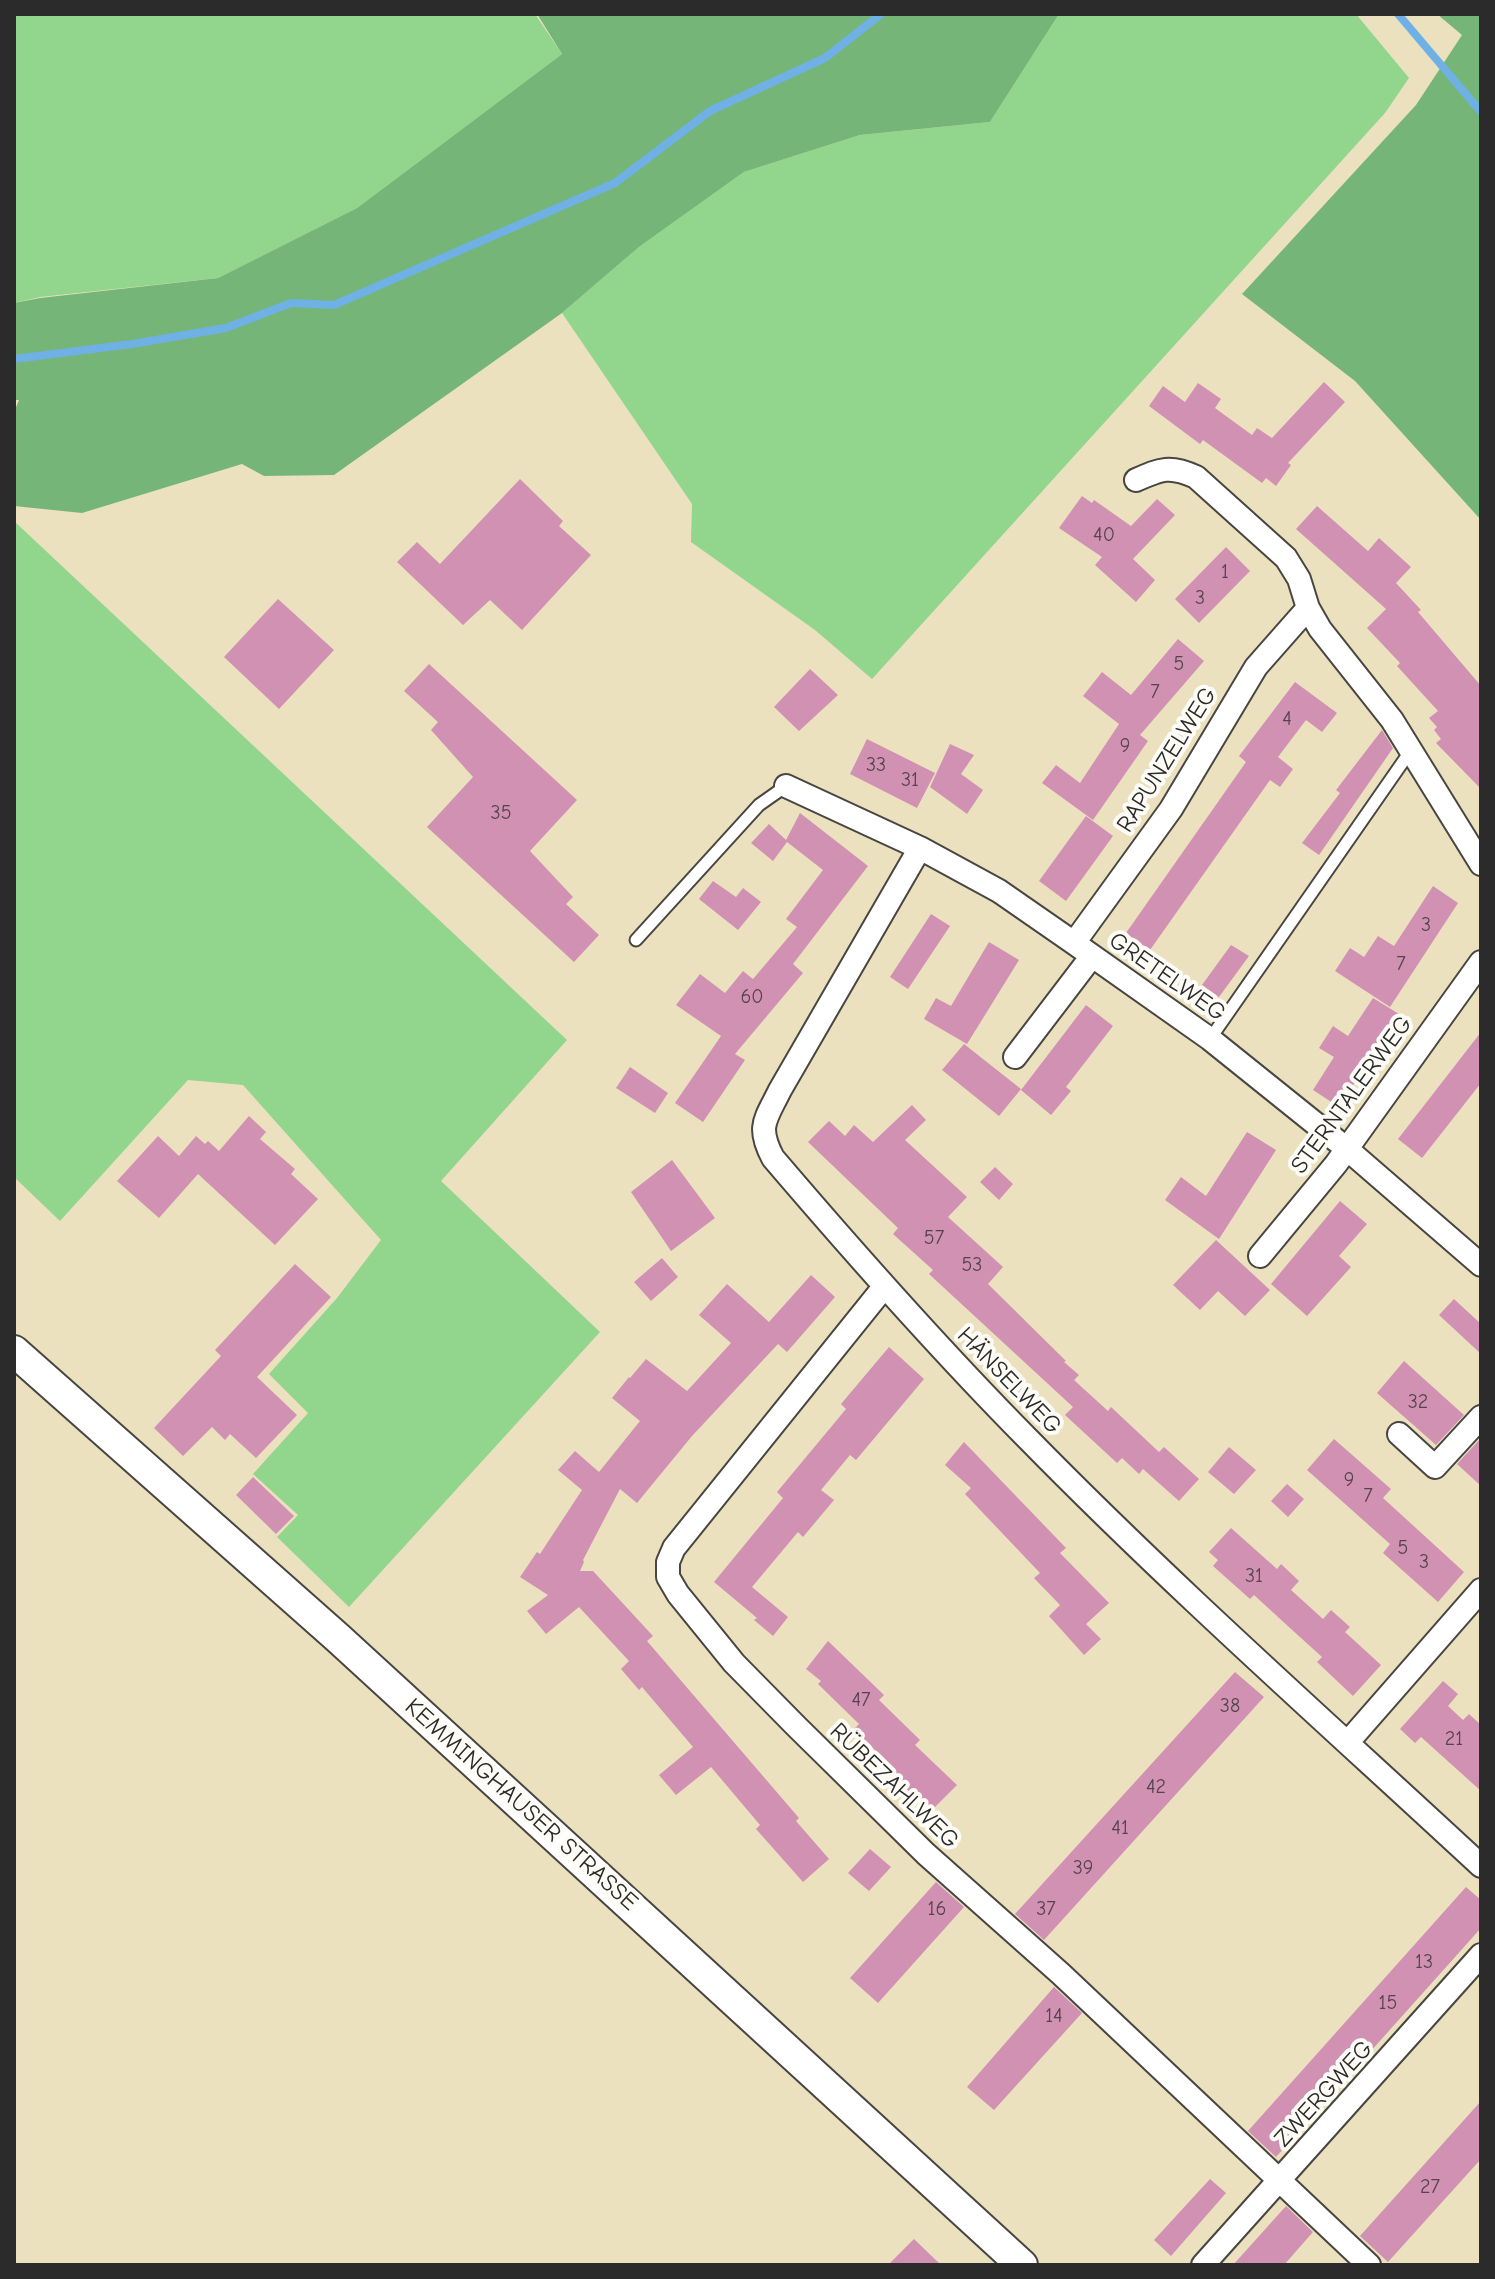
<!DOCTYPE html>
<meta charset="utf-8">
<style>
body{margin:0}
#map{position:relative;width:1495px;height:2279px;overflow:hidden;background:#ebe1bf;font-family:"Comic Neue",sans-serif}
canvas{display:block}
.frame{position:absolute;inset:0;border:16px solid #2b2b2b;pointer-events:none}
</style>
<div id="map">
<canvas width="1495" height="2279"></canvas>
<div class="frame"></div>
</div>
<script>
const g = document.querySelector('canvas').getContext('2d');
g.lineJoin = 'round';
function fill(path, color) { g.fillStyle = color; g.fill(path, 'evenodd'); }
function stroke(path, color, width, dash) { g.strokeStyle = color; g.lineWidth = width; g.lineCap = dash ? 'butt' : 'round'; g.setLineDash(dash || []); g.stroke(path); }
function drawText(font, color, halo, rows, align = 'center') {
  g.font = font + ' "Comic Neue",sans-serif'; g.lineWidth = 8; g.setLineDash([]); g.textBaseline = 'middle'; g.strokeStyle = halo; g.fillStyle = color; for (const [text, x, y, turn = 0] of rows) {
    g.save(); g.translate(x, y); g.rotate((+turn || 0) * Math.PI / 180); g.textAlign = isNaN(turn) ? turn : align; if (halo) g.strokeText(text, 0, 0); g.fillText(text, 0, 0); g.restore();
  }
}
fill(new Path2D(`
 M14,14H535L562,54L357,208L218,278L40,297L14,303Z
 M1059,14H1356L1409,78L1385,113L872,679L815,630L691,542L692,504L562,313L639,247L744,172L860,135L990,122Z
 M14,521L567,1040L441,1181L600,1332L349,1607L277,1537L298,1515L253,1474L308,1413L269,1374L337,1298L381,1240L243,1085L188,1080L60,1221L14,1177Z`), '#92d58d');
fill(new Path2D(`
 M537,14H1059L990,122L860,135L744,172L639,247L562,313L334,475L264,476L242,464L82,513L14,506V412L19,400H14V303L40,298L218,278L357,208L562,54Z
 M1437,14H1481V520L1355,381L1242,294L1416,105L1462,35Z`), '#75b678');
stroke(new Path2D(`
 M1398,14L1481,112
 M14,359L132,344L226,328L291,303L334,305L615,183L710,111L825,58L881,14`), '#6fb1e4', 8);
fill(new Path2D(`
 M1324,382L1345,402L1288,463L1291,465L1276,486L1266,478L1262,483L1203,440L1200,444L1149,406L1163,386L1185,402L1198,383L1221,399L1215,408L1252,435L1257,428L1272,438Z
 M520,479L563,521L559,526L591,555L522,630L490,600L463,625L397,562L417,542L440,564Z
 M1082,496L1092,503L1094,500L1131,526L1157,499L1175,515L1133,559L1155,580L1136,602L1095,565L1102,557L1059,528Z
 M1317,506L1368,551L1379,538L1411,567L1396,583L1421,610L1418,612L1481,686V789L1436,743L1441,739L1434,730L1437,727L1429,718L1438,711L1397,666L1400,663L1367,628L1386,609L1296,529Z
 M1226,547L1250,571L1199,623L1175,599Z
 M278,599L334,650L279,709L224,657Z
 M1178,639L1204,661L1140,735L1148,741L1093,820L1042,783L1056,765L1080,783L1119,724L1083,696L1102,672L1131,695Z
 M429,664L577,800L530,851L573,897L566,904L599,935L574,962L427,827L473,777L431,730L438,722L404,691Z
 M810,669L838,695L799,731L774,707Z
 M1295,682L1337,713L1322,732L1306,720L1278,757L1293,769L1280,787L1270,780L1150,950L1126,933L1246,762L1239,756Z
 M1382,730L1393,748L1319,855L1302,843L1340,793L1336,790Z
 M867,739L935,773L917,808L850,774Z
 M950,744L974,755L961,774L983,790L967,814L930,787Z
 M800,813L868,866L793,964L803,973L735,1054L745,1060L703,1122L675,1103L721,1036L676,1005L700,974L725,993L743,971L753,979L797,927L786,919L823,870L787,842L773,861L751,843L769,824L786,840Z
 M1086,816L1113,836L1066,901L1039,881Z
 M713,881L736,897L743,888L761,902L738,930L699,899Z
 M1433,886L1458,903L1390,1007L1335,971L1350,948L1364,957L1378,936L1394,946Z
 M931,914L950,926L908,989L890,977Z
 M989,942L1019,960L967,1044L924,1019L936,998L951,1006Z
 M1231,945L1249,956L1219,997L1202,985Z
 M1373,998L1399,1014L1339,1107L1313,1090L1334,1057L1319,1048L1333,1026L1348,1036Z
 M1086,1005L1113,1026L1066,1087L1071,1091L1051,1115L1021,1090Z
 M1481,1032V1083L1422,1158L1398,1139Z
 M964,1044L1021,1089L999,1116L942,1070Z
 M630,1067L668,1093L655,1113L616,1088Z
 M912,1105L926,1120L905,1140L967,1197L948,1217L1003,1267L988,1284L1066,1361L1064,1362L1079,1375L1074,1380L1108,1411L1111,1407L1159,1452L1164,1447L1199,1479L1179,1501L1143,1469L1139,1474L1122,1458L1117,1463L1065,1415L1073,1407L929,1274L933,1270L893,1234L898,1228L808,1142L829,1121L845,1136L854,1125L873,1142Z
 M249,1116L266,1132L260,1139L295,1169L291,1174L318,1199L275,1245L198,1174L159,1218L117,1181L158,1136L179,1156L196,1136L205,1144L208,1141L219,1151Z
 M1247,1132L1276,1150L1219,1239L1165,1200L1181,1177L1206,1196Z
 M672,1160L715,1218L671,1251L631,1192Z
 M995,1167L1013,1184L999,1200L980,1182Z
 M1340,1201L1367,1224L1339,1256L1351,1267L1307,1316L1271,1284Z
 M1216,1240L1270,1290L1245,1316L1218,1291L1200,1310L1173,1285Z
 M662,1258L678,1277L651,1301L634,1282Z
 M295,1264L331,1297L257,1377L297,1415L256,1458L230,1434L225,1440L212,1427L183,1456L154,1428L221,1356L215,1350Z
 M811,1275L835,1297L787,1352L778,1344L692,1436L637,1503L620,1489L583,1560L584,1562L580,1571H593L653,1636L647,1641L799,1818L796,1821L829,1859L803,1882L756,1829L760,1825L711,1767L676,1795L659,1775L693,1747L642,1687L639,1690L621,1669L629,1661L579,1607L546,1634L527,1611L548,1595L520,1577L537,1552L540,1554L582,1490L558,1470L575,1451L599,1472L640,1421L612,1398L629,1377L630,1378L646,1359L687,1391L731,1343L699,1315L727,1284L769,1322Z
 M1454,1299L1481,1324V1354L1439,1315Z
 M889,1347L924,1379L856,1460L850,1455L821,1490L834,1500L803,1537L798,1532L752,1587L788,1617L773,1636L754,1620L757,1618L714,1582L783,1498L777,1492L846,1409L841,1404Z
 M1404,1361L1464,1415L1436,1445L1377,1393Z
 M1481,1438V1486L1457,1464Z
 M1334,1439L1391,1489L1383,1498L1464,1572L1438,1602L1383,1553L1390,1544L1307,1470Z
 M964,1442L1066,1548L1060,1553L1109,1603L1086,1624L1101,1639L1084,1655L1049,1616L1060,1605L1034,1578L1040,1573L965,1494L971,1488L945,1465Z
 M1229,1447L1256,1470L1234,1494L1208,1472Z
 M253,1477L294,1516L276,1534L236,1495Z
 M1287,1484L1304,1499L1288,1517L1271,1501Z
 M1231,1528L1277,1569L1281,1564L1299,1581L1291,1590L1323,1619L1331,1610L1350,1627L1345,1632L1381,1665L1353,1696L1317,1662L1322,1657L1290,1628L1254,1595L1250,1599L1213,1566L1218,1560L1209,1552Z
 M828,1641L884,1695L879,1700L920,1740L915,1745L957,1785L930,1812L890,1773L894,1769L854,1729L859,1724L818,1684L821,1681L806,1669Z
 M1235,1672L1264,1697L1044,1940L1015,1914Z
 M1443,1681L1458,1694L1448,1706L1463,1720L1469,1714L1481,1725V1791L1421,1737L1415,1743L1400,1729Z
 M870,1849L891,1867L869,1891L848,1873Z
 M936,1882L964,1907L878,2003L850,1978Z
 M1466,1887L1481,1900V1928L1276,2157L1248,2131Z
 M1054,1987L1082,2013L994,2110L967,2087Z
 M1481,2101V2159L1388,2262L1360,2236Z
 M1210,2179L1226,2193L1171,2256L1154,2240Z
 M1286,2206L1313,2232L1284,2265H1233Z
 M914,2239L941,2265H888Z`), '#d191b3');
const service = new Path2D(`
 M636,940L759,805L786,786
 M1210,1039L1407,756L1414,752`);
const minor = new Path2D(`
 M1136,480C1161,469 1170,465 1196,477L1286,558L1299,579L1308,608L1320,629L1392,720L1481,864
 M786,786L920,848L999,891L1074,943L1210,1039L1347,1149L1481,1265
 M920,848L780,1090C766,1119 756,1126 773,1158C855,1254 939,1349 1028,1439C1173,1587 1329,1725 1481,1866
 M1074,943L1171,809L1256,667L1308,608
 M1015,1057L1092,956
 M1260,1256L1336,1164L1481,962
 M884,1287L674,1548L668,1562V1577L678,1594L734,1663L796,1726L926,1854L1061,1974L1369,2265
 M1399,1434L1435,1467L1481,1417
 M1348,1742L1481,1590
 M1203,2265L1481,1955`);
const secondary = new Path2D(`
 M14,1351L338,1638L1022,2265`);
stroke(service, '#484641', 15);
stroke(minor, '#484641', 26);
stroke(secondary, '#484641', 34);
stroke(service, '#fff', 11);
stroke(minor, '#fff', 22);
stroke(secondary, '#fff', 30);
drawText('20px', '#54444d', null, [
 ["40",1104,535],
 ["1",1225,572],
 ["3",1200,598],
 ["5",1179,664],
 ["7",1155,692],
 ["4",1287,719],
 ["9",1125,746],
 ["33",876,765],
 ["31",910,780],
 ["35",501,813],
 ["3",1426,925],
 ["7",1401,964],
 ["60",752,997],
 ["57",934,1238],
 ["53",972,1265],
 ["32",1418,1402],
 ["9",1349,1480],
 ["7",1368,1496],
 ["5",1403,1548],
 ["3",1424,1562],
 ["31",1254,1576],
 ["47",861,1700],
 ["38",1230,1706],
 ["21",1454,1739],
 ["42",1156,1787],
 ["41",1120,1828],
 ["39",1083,1868],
 ["16",937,1909],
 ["37",1046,1909],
 ["13",1424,1962],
 ["15",1388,2003],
 ["14",1054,2016],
 ["27",1430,2187]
]);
drawText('24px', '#2b2b2b', '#fdfcf7', [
 ["RAPUNZELWEG",1167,760,-58],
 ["GRETELWEG",1167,977,35],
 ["STERNTALERWEG",1352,1095,-54],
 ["HÄNSELWEG",1009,1381,46],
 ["RÜBEZAHLWEG",894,1786,44],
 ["KEMMINGHAUSER STRASSE",521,1805,42],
 ["ZWERGWEG",1324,2094,-48]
]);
</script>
